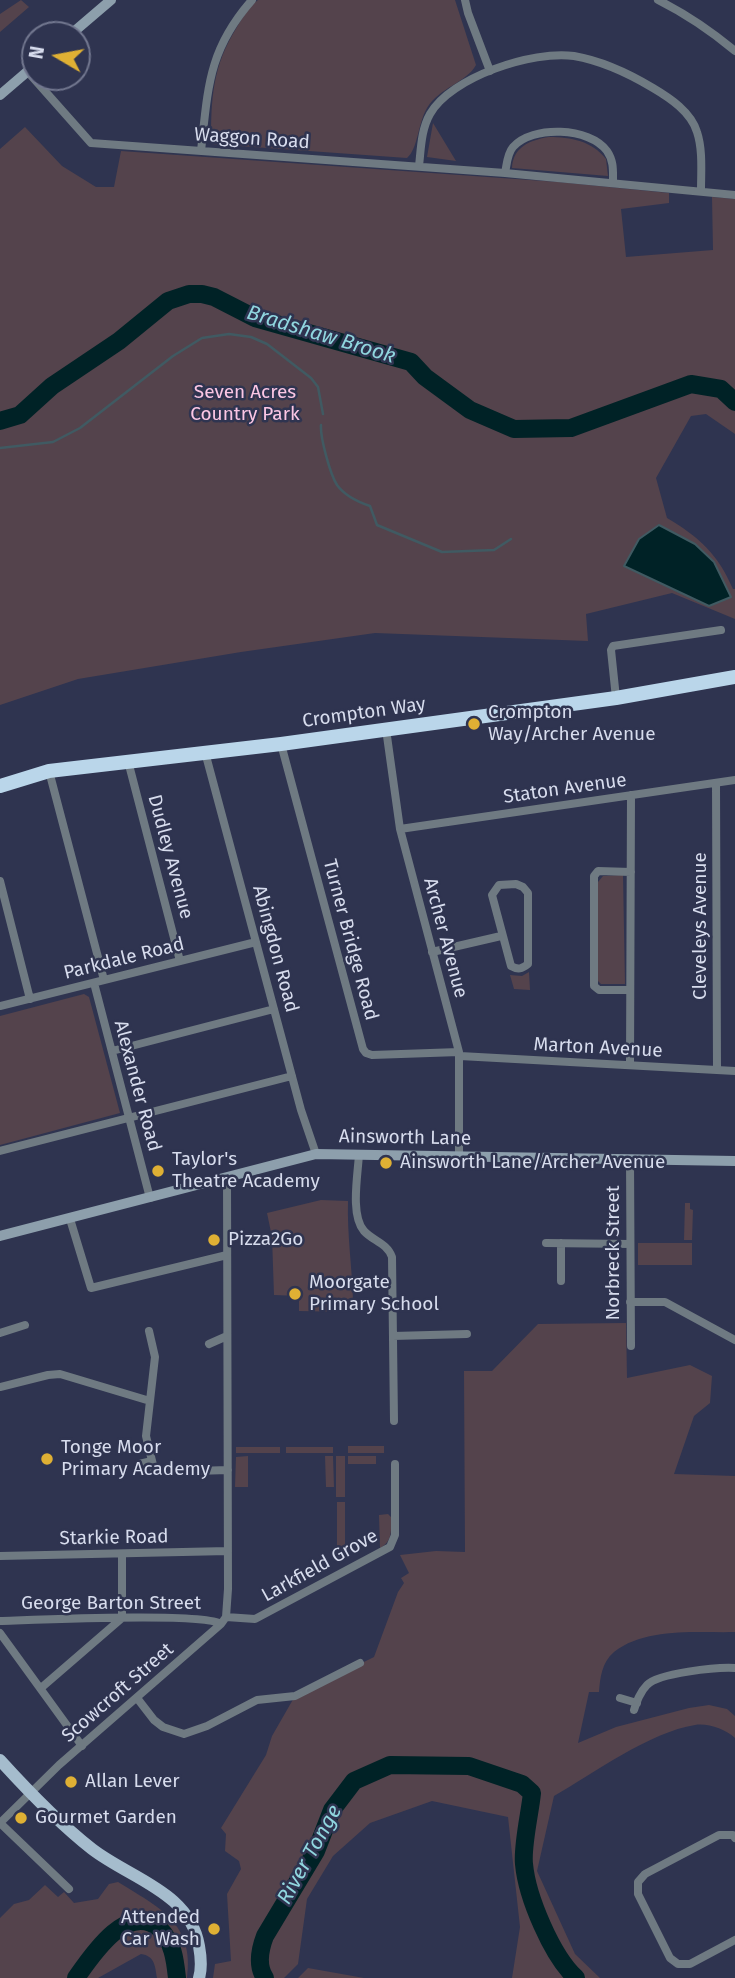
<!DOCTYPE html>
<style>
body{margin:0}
#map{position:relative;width:735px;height:1978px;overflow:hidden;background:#2f3450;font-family:"Fira Sans",sans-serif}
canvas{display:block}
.north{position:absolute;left:21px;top:21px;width:70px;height:70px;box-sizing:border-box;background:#2f3450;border:2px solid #72778f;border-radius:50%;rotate:280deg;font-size:19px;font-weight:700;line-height:28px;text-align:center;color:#d7dced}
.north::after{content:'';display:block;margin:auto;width:24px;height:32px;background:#dfb034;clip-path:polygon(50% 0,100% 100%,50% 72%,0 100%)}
</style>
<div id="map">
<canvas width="735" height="1978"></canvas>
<div class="north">N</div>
</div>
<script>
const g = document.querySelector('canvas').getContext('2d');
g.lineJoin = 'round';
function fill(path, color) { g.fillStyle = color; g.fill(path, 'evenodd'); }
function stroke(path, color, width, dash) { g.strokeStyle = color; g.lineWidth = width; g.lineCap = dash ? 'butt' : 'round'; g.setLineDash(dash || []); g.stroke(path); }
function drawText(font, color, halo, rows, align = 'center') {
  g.font = font + ' "Fira Sans",sans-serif'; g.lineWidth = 5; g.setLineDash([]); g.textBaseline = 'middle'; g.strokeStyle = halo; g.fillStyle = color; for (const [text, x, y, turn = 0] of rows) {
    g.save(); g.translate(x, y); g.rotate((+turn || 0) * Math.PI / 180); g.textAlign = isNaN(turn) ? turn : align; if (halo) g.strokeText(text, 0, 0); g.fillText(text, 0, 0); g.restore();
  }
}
fill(new Path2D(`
 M21,0L29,7L0,32V14Z
 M258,0H455L476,65C466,83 440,87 427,108C418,123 418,149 407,158L211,144C211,99 212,67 237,27C243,17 249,7 258,0Z
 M433,123L456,161L427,157Z
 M25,127L62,166L96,187H114L121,151L558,182L669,193V203L621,209L626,257L713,250L712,197L735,199V434L706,414L691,416L656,478L667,518C699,537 718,554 733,589H735V619L672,593L586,614L588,641L375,633L241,652L78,679L0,705V149ZM695,544L714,562L731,597Z
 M549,137C571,137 592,141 606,159L608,176L512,168C513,147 530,140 549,137Z
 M623,875L625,984H601L598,981V882L603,876Z
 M529,972L530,990L514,989L510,975L522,976Z
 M84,994L89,997L120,1113L0,1145V1016Z
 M321,1200L348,1201C347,1234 352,1266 353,1300H355L354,1308H347L346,1312L299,1311V1296L274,1295L272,1237L267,1213Z
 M685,1203H690V1209L693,1210L692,1240H684Z
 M638,1243H692V1265H638Z
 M626,1323L627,1378L690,1365L712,1376L710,1403L694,1416L674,1474L735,1476V1632C697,1633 646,1627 614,1652C602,1662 600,1678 599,1692H589L578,1743L616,1727L689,1708L709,1705L727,1709L735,1716V1738C725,1729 708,1723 695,1725C650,1732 594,1773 554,1796L537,1871L575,1954L600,1978H512L520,1927L508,1817L432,1801L370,1823L333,1856L307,1899L298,1964L284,1978H213L215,1964L231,1961L227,1894L241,1869L239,1861L225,1851L226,1834L221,1828L266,1755L272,1736L295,1696L374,1657L398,1592L404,1583L401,1578L409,1573L400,1555L436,1551L465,1552L464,1371H492L538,1324Z
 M348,1446H384V1453H348Z
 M236,1447H280V1453H236Z
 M286,1447H333V1453H286Z
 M248,1456V1487H235L236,1457Z
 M325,1456H333L334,1487H326Z
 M336,1456H345V1497H336Z
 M348,1456H376V1464H348Z
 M337,1502H345V1555L337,1560Z
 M388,1514L391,1517C391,1530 393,1541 380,1548L379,1515Z
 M118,1882C158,1907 195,1923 187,1978H157C155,1966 155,1956 141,1954L98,1978H0V1918L14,1904L29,1900L45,1885L58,1897L64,1892L74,1903L98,1899L109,1884Z
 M308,1968L364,1978H298Z`), '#54434c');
const water = new Path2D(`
 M659,525L695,544L714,562L731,597L709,606L624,566L639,539Z`);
fill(water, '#002226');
stroke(water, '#405a62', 2);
stroke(new Path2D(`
 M321,425C320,437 330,474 337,485C345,496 358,502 370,506L377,525L442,552L494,550L511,539
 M0,448L53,442L80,428L173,356L202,338L229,334L251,337L267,344L311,378L318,387L323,414`), '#405a62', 2.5);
stroke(new Path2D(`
 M0,421L20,415L52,386L119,341L168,301L189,294H202L214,297L255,318L411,362L425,377L470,410L514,429L571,428L691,384L721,389L735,402
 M76,1978C92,1955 128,1901 159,1928C173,1942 175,1959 177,1978
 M265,1978C257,1966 260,1949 265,1936L316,1851L332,1810L354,1781L390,1765L469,1766L522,1784L532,1793C530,1813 522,1846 524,1864C527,1897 552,1956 576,1978`), '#002226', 18);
stroke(new Path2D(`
 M465,0L468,13L490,71
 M658,0C686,14 711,31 735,51
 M28,72L91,143L505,173L735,195
 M201,151C208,88 208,50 252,0
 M419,166C421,149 421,130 430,114C451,77 533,50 574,56C603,61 628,73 653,88C670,98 691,112 697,132C703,150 701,172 701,191
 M505,173C507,164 507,154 513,147C532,125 590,127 607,151C614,161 613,171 613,183
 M616,698L611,650L613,646L721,630
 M386,729L400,829L459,1052V1156
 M281,744L363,1049L366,1053L372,1055L459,1052
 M205,752L301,1110L316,1154
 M128,761L180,961
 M49,771L104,980
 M716,783L717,1070
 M400,829L735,780
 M0,881L30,999
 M516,884L523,887L528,893V964C522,969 518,970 511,966L492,895L499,885Z
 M432,952L501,936
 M94,983L150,1198
 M630,990H599L594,986V876L598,871L631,872
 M0,1006L256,942
 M112,1051L274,1009
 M460,1056L735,1071
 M630,1065L631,795
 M0,1151L292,1076
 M359,1154C358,1174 350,1215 364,1231C373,1241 387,1243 392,1257L394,1421
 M630,1159L631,1346
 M70,1219L91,1288L227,1255
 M546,1243L630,1244
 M561,1281V1243
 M630,1302H665L735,1340
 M149,1331L155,1357L146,1436L154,1469
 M0,1333L25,1325
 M393,1336L467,1334
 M209,1344L227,1336
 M0,1387L48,1375L60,1374L150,1401
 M139,1464L152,1461
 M195,1471L228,1470
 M0,1556L228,1551
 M226,1617L255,1619L390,1547L395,1535V1464
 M0,1621C32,1620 204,1612 221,1624
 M0,1633L82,1746
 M41,1688L122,1618V1554
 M137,1698L154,1720L163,1727L184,1734L207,1726L257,1700L295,1696L360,1663
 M620,1698L637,1703
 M634,1710C637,1701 640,1692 647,1685C658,1673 717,1667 735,1668
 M0,1823L59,1765L221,1624L226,1617L228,1589L227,1177
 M0,1823L69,1889
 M735,1838L733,1835H719L645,1874L638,1882V1894L670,1958L678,1964H690L735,1940`), '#6f7a82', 8);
stroke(new Path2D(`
 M70,35L111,0
 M0,95L35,65
 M0,1236L316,1154L735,1161`), '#8d9fac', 10);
stroke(new Path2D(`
 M0,1760C29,1792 59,1823 92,1849C131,1879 190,1892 199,1946C201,1957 202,1968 199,1978`), '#a5bccd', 12);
stroke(new Path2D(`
 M0,786L49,771L281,744L616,698L735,677`), '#bad6ea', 14);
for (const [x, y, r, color] of [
 [474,724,7,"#dfb034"],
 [386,1163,7,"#dfb034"],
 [158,1171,7,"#dfb034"],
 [214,1240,7,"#dfb034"],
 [295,1294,7,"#dfb034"],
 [47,1459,7,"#dfb034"],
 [71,1782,7,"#dfb034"],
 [21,1818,7,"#dfb034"],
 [214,1929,7,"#dfb034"]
]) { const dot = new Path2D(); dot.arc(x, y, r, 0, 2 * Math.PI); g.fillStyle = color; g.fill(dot); stroke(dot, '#2f3450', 2.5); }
drawText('19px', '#d7dced', '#2f3450', [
 ["Waggon Road",252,139,4],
 ["Crompton Way",364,713,-8],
 ["Staton Avenue",565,789,-8],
 ["Dudley Avenue",170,857,75],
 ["Cleveleys Avenue",701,926,-90],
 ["Archer Avenue",445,938,75],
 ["Turner Bridge Road",350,940,75],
 ["Abingdon Road",275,949,75],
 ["Parkdale Road",124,959,-14],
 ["Marton Avenue",598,1048,3],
 ["Alexander Road",137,1086,75],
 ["Ainsworth Lane",405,1138,1],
 ["Norbreck Street",614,1253,-90],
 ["Starkie Road",114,1538,-1],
 ["Larkfield Grove",320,1566,-29],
 ["George Barton Street",111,1604],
 ["Scowcroft Street",118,1693,-41]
]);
drawText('19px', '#fbc6e4', '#2f3450', [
 ["Seven Acres",245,393],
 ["Country Park",245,415]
]);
drawText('19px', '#d7dced', '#2f3450', [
 ["Crompton",488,713],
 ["Way/Archer Avenue",488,735],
 ["Taylor's",172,1160],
 ["Theatre Academy",172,1182],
 ["Ainsworth Lane/Archer Avenue",400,1163],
 ["Pizza2Go",228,1240],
 ["Moorgate",309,1283],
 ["Primary School",309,1305],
 ["Tonge Moor",61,1448],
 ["Primary Academy",61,1470],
 ["Allan Lever",85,1782],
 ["Gourmet Garden",35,1818],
 ["Attended",200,1918,"right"],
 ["Car Wash",200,1940,"right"]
], 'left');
drawText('italic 21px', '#90d6df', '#2f3450', [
 ["Bradshaw Brook",321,335,17],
 ["River Tonge",310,1855,-61]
]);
</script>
